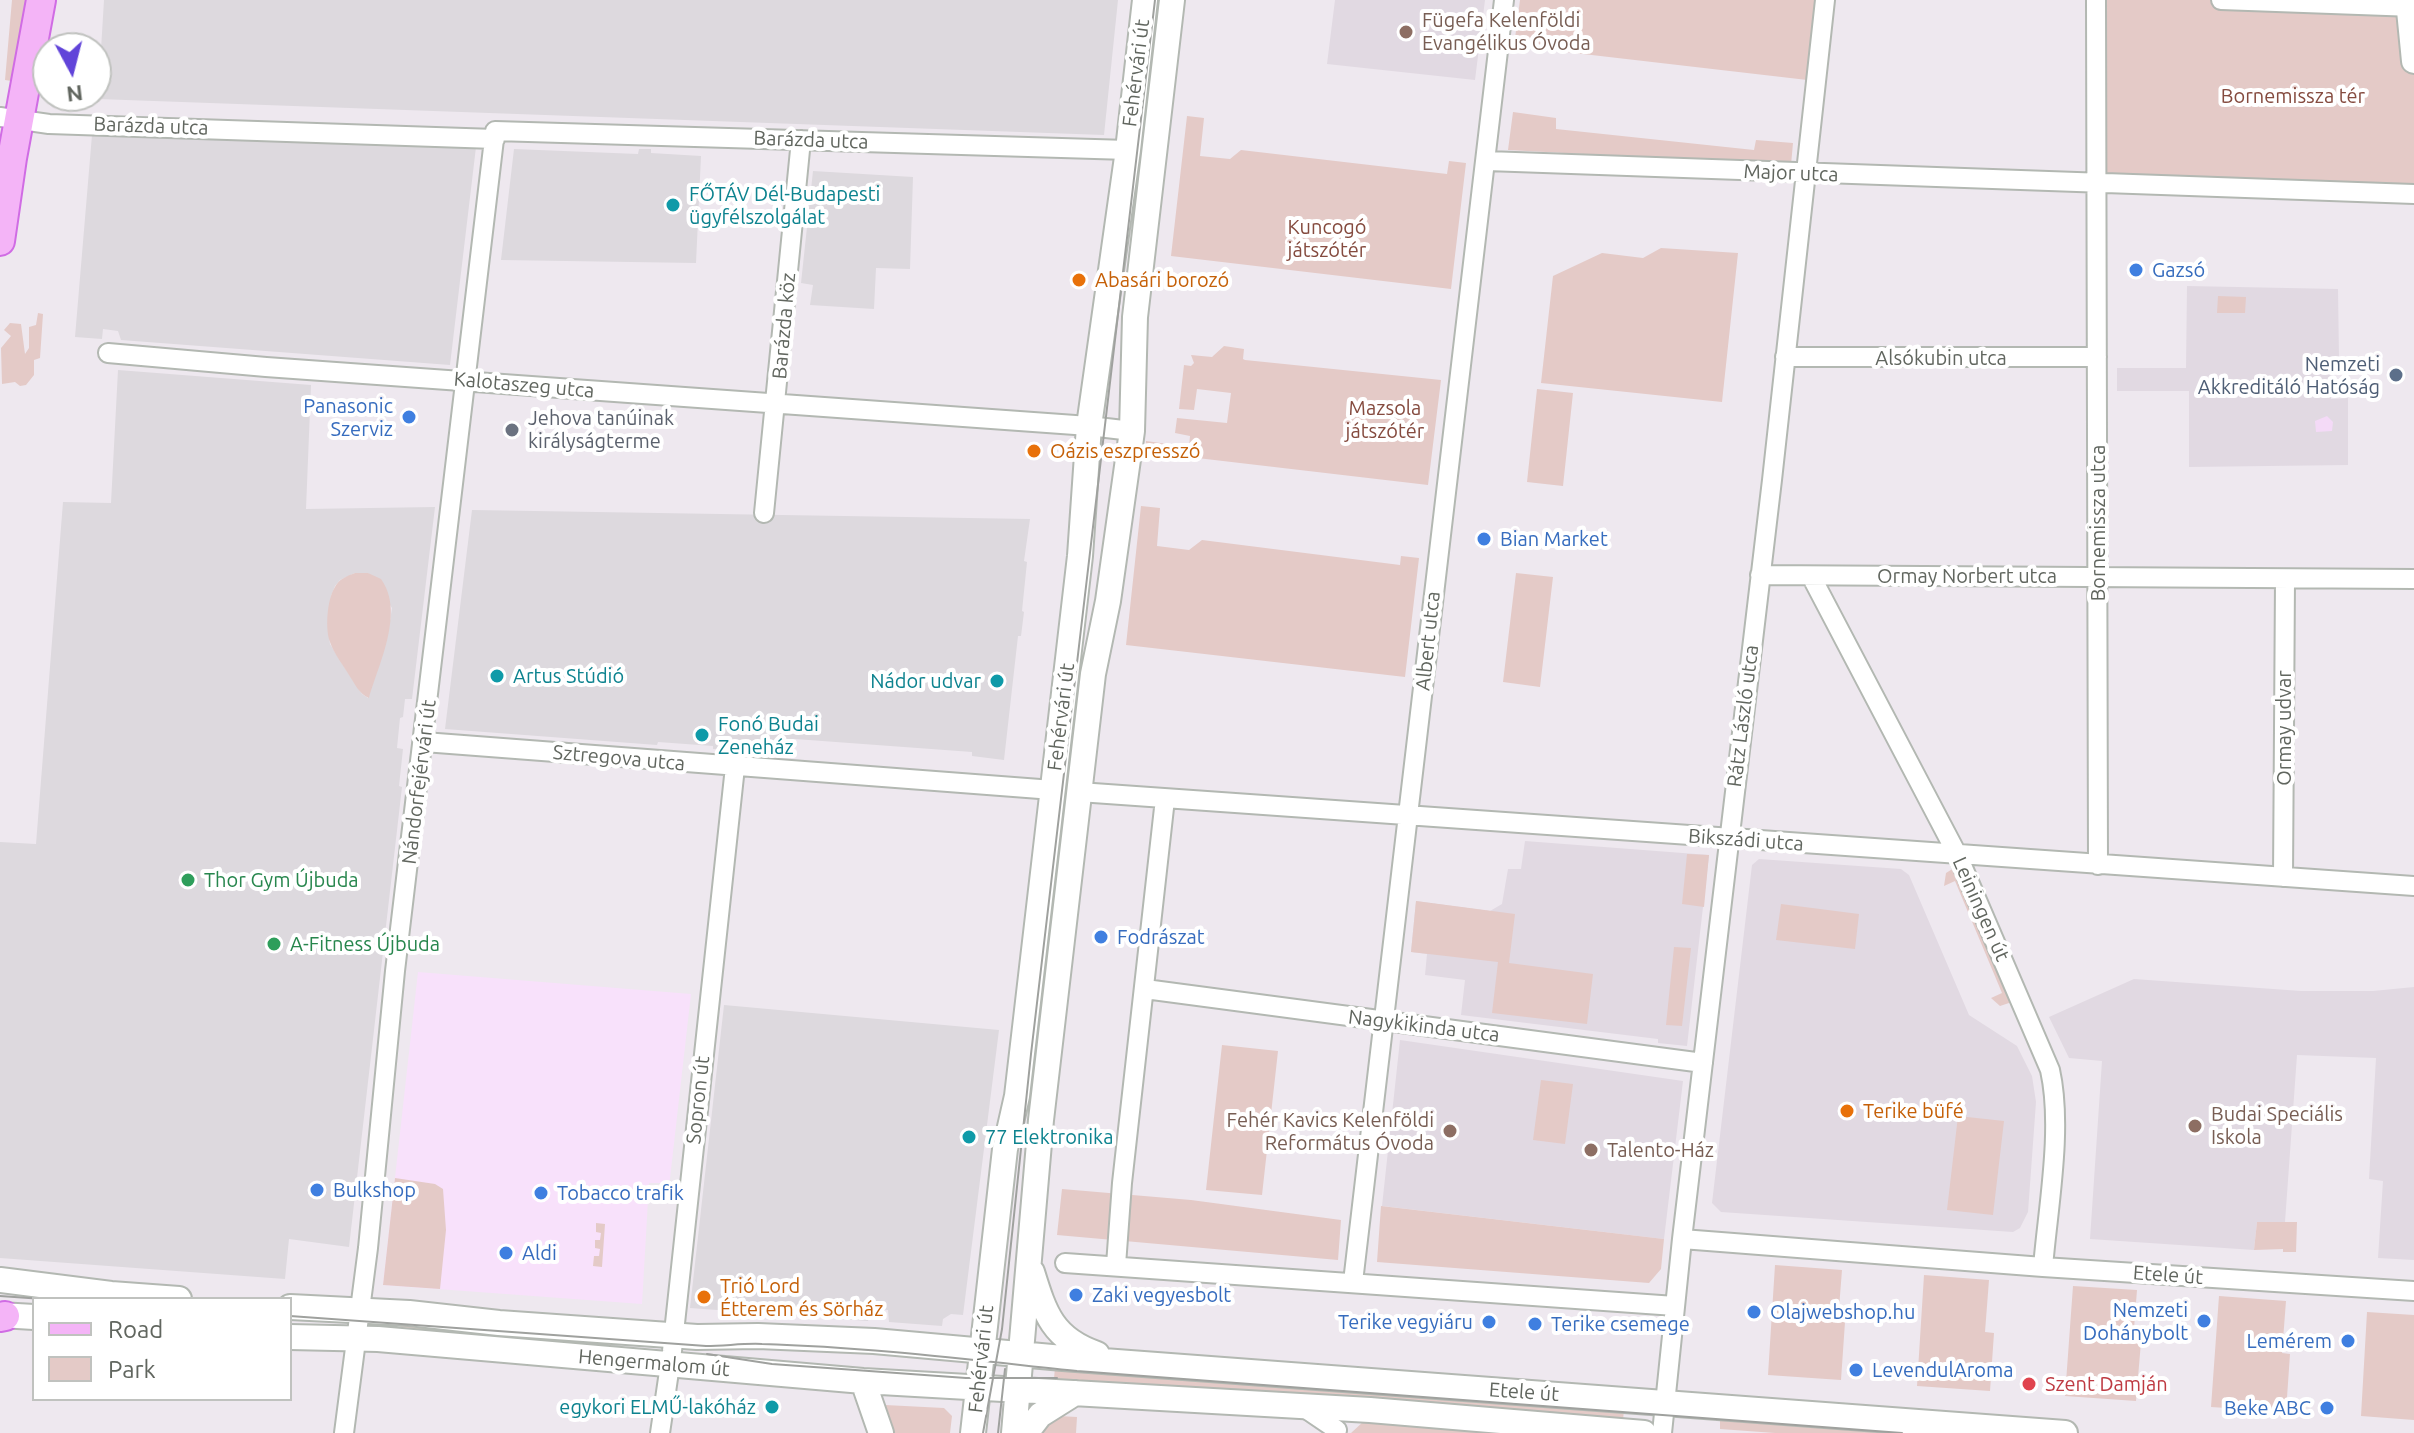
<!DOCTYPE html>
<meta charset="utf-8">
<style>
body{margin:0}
#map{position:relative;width:2414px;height:1433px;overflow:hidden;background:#eee8ef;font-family:Ubuntu,sans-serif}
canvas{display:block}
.legend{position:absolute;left:32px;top:1297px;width:260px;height:104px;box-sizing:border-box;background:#fff;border:2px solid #c0c2bf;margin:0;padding:10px 14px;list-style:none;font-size:24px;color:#61665f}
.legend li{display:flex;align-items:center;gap:16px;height:40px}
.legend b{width:40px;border:2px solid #c0c2bf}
.north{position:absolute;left:32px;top:32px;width:80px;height:80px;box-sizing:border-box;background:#fff;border:2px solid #c0c2bf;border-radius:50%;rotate:173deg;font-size:22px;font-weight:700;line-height:32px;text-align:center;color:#61665f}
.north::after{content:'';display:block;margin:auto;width:28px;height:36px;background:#6144d9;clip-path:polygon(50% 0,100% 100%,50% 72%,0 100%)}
</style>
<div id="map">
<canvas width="2414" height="1433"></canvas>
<ul class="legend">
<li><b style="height:10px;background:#f4b4f7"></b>Road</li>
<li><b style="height:22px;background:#e4cac7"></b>Park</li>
</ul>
<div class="north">N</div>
</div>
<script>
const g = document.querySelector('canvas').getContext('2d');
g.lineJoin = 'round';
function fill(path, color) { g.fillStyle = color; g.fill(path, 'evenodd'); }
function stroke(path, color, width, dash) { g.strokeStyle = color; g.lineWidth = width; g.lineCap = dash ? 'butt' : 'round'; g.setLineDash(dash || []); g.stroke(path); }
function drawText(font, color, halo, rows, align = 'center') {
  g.font = font + ' Ubuntu,sans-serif'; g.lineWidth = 8; g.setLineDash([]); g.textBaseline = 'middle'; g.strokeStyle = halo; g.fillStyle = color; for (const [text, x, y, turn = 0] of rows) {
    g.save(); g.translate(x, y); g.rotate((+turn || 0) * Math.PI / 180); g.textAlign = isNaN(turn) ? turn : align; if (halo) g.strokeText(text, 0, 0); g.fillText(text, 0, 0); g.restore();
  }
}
fill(new Path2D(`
 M418,972L691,994L669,1187L661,1183H649L642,1304L383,1285Z`), '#f8e1fb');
fill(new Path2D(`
 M104,0H1118L1104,135L98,99Z
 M92,135L476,147L450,365L121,340L118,331L103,329L102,339L75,337Z
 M514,149L638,154L639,149H651V153L701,156L696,263L501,260Z
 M813,171L913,177L910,269L876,268L874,309L810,305L813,285L801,283Z
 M118,370L311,385L306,509L435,507L412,699H405L403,717L400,718L397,748L403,749L399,786L402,787L349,1247L289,1239L285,1279L0,1258V842L36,844L63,502L111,503ZM355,573H368L392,608L389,627L368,698L362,694L338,657L330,644L328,629L331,596L335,586L340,580Z
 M472,510L1030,519L1024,561L1027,562L1022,611L1024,612L1021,636H1018L1004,760L972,756V752L795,739L793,754L713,749V746L658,742L657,745L445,729Z
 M724,1005L999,1030L963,1315L951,1314L943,1319L942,1326L889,1322L888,1310L870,1308L868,1321L690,1308Z`), '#ddd9de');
fill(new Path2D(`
 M1335,0H1485L1475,80L1327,64Z
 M2187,286L2338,289L2339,358L2330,359L2331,399L2348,398V465L2189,467V391H2117V368H2186Z
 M1525,841L1709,855L1687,1046L1658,1043V1039L1461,1015L1465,980L1425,975L1427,954L1411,952L1416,901L1490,911L1502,904L1508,869H1521Z
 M1759,859L1901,869L1909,875L1969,1015L2017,1046L2032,1076L2036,1102L2028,1212L2020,1228L2013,1232L1721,1212L1712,1203L1752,865Z
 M2134,979L2301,991H2373L2414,987V1260L2378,1258L2383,1181L2369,1179L2376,1058L2297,1055L2285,1222H2257L2254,1250L2090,1239L2102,1061L2069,1058L2049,1017Z
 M1400,1040L1683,1081L1664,1239L1382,1206Z`), '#e1d9e2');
fill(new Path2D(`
 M12,0H31L18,82L5,80Z
 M1520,0H1825L1816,81L1514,46Z
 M2096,0H2221L2408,6L2414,61V194L2096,182Z
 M1513,112L1556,118V129L1754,150L1756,140L1793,143L1791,165L1508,150Z
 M1187,116L1204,118L1200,156L1230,159L1241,150L1447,174L1449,161L1466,163L1451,289L1171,256Z
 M1661,248L1738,253L1722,402L1541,383L1553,276L1602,253L1643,258Z
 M2218,296L2246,297L2245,313H2217Z
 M38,313L43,314L40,358L34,360V375L26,385L20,386L15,382L2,384L1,348L11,336L4,330L10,323L21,324L25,354L29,348V327L36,325Z
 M1224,346L1244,349L1243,359L1245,360L1441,380L1428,485L1146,452V441L1189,447L1190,436L1175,433L1177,418L1227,423L1231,393L1197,389L1194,410L1179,409L1184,365L1191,366L1194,363L1191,355L1212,357Z
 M1537,389L1573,393L1563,486L1527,482Z
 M1141,506L1160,508L1157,546L1189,550L1202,540L1400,565L1401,556L1419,558L1405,677L1126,645Z
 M355,573H368L381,579C405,612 379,663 369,698C359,694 355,684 349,675C343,665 334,654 330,642C325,629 327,599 335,587C339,579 347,576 355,573Z
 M1516,573L1553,577L1540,687L1503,682Z
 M1687,854L1709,855L1704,907L1682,904Z
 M1954,868L2012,1002L2000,1006L1991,998L2002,993L1955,881L1944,886L1946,873Z
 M1416,901L1515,914L1509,963L1593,974L1587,1024L1492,1013L1498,962L1411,952Z
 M1781,904L1859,914L1855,949L1776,940Z
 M1674,947L1691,948L1682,1026L1666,1025Z
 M1222,1045L1278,1051L1262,1195L1206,1190Z
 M1541,1080L1573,1084L1565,1144L1533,1140Z
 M1958,1116L2004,1121L1993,1215L1947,1210Z
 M395,1178L435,1184L443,1189L446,1230L440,1289L383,1285Z
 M1062,1189L1191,1200L1341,1220L1338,1260L1057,1235Z
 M1381,1206L1664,1239L1661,1269L1649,1283L1377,1262Z
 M2257,1222H2297L2296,1252H2283V1249L2254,1250Z
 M596,1223L605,1224L602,1267L593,1266L594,1256H599L600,1249L595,1248V1240H600L601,1233L596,1232Z
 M1775,1265L1842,1270L1838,1321L1845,1322L1841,1380L1768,1375Z
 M1924,1275L1989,1280L1985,1332L1994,1333L1990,1391L1917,1386Z
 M2073,1286L2137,1290L2133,1341L2141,1342L2136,1401L2065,1396Z
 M2219,1296L2286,1301L2282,1353L2290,1354L2286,1412L2211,1407Z
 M2367,1312L2414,1315V1420L2361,1416Z
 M401,1322L600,1335L599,1348L400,1333Z
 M1055,1367L1624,1410L1623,1420L1054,1379Z
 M885,1405L944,1408L952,1416L950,1433H892Z
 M1059,1416L1077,1417L1076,1433H1040L1046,1424Z
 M1720,1419L1922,1433H1775L1720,1429Z
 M1364,1421L1553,1433H1351Z`), '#e4cac7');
fill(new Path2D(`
 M2327,416L2333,422L2332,431L2316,432L2315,421Z`), '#f4daf7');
const street = new Path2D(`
 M2096,0L2098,865
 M2221,0L2414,7
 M0,117L49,124L495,139
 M1487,161L2414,194
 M108,353L266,367L1089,426L1132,431
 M1785,357H2097
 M764,513L801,140
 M1760,575L2414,579
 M1811,576L1958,856L2050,1070C2063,1128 2048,1207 2043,1267
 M424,742L1053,790
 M1079,792L2414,886
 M2283,877L2285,580
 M1145,989L1703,1063
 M1682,1239L2043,1267L2414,1291
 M1065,1263L1675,1306
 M1116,1265L1122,1183L1165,799
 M1353,1282L1504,0
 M1306,1409L1337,1430
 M344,1433L368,1248L395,971L495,131L1128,150
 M660,1433L672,1351L735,767
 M1662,1433L1682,1239L1772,480L1825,0`);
const secondary = new Path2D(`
 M2408,0L2414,61
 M1032,1272C1045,1314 1053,1339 1097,1354
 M0,1280L111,1294L179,1299
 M290,1307L409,1313L499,1323L697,1337L758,1336L874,1341L1063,1358L2065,1433
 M0,1315L34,1317
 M290,1337L378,1339L863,1381L1370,1410L1644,1433
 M863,1381L881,1433
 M973,1433L1005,1149L1017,1096L1080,556L1089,426L1128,150L1145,0
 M1014,1433L1041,1120L1093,674L1108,601L1132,431L1135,317L1172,0
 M1026,1433L1040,1415L1075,1393`);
const primary = new Path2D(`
 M0,241L12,158L41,0
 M0,1317L5,1316`);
stroke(street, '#b3b8b2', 22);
stroke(secondary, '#b3b8b2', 28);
stroke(primary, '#d06ce4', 32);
stroke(street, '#fff', 18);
stroke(secondary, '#fff', 24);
stroke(primary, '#f4b4f7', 28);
stroke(new Path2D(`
 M0,1296L43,1299
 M290,1316L706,1346C725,1346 744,1343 762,1344C867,1347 972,1360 1077,1371L1902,1433
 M707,1354L772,1364L966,1378H1057
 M983,1433L1002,1329L1031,1054L1155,0
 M998,1433L1005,1369`), '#9fa19e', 2);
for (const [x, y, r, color] of [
 [1406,32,8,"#8d6e63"],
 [673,205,8,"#0f9aa8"],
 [2136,270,8,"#3f7fe0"],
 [1079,280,8,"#e8710a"],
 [2396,375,8,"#5c6f8a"],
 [409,417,8,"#3f7fe0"],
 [512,430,8,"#6b7280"],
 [1034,451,8,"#e8710a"],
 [1484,539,8,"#3f7fe0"],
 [497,676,8,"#0f9aa8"],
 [997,681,8,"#0f9aa8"],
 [702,735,8,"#0f9aa8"],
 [188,880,8,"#2e9e5b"],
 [1101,937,8,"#3f7fe0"],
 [274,944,8,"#2e9e5b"],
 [1847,1111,8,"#e8710a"],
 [2195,1126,8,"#8d6e63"],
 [1450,1131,8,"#8d6e63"],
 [969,1137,8,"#0f9aa8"],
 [1591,1150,8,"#8d6e63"],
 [317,1190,8,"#3f7fe0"],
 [541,1193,8,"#3f7fe0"],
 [506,1253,8,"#3f7fe0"],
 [1076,1295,8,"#3f7fe0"],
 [704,1297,8,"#e8710a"],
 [1754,1312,8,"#3f7fe0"],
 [2204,1321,8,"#3f7fe0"],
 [1489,1322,8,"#3f7fe0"],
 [1535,1324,8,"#3f7fe0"],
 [2348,1341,8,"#3f7fe0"],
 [1856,1370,8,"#3f7fe0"],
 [2029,1384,8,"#e0444e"],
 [772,1407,8,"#0f9aa8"],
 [2327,1408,8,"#3f7fe0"]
]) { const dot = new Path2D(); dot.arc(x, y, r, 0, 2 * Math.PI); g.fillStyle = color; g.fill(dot); stroke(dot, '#fff', 3); }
drawText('20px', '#785e54', '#fff', [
 ["Fügefa Kelenföldi",1422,20],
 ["Evangélikus Óvoda",1422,43],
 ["Budai Speciális",2211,1114],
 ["Iskola",2211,1137],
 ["Fehér Kavics Kelenföldi",1434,1120,"right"],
 ["Református Óvoda",1434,1143,"right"],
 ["Talento-Ház",1607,1150]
], 'left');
drawText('20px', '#61665f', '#fff', [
 ["Fehérvári út",1136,73,-83],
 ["Barázda utca",151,126,2],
 ["Barázda utca",811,140,2],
 ["Major utca",1791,173,2],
 ["Barázda köz",784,326,-85],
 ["Alsókubin utca",1941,358],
 ["Kalotaszeg utca",524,385,5],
 ["Bornemissza utca",2098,523,-90],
 ["Ormay Norbert utca",1967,576],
 ["Albert utca",1428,641,-84],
 ["Rátz László utca",1743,716,-83],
 ["Fehérvári út",1061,717,-83],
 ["Ormay udvar",2284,728,-90],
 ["Sztregova utca",619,758,5],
 ["Nándorfejérvári út",419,782,-83],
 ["Bikszádi utca",1746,840,4],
 ["Leiningen út",1981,909,66],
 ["Nagykikinda utca",1424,1026,7],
 ["Sopron út",698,1100,-84],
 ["Etele út",2168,1275,4],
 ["Fehérvári út",981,1359,-84],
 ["Hengermalom út",654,1363,5],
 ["Etele út",1524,1392,4]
]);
drawText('20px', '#854b3f', '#fff', [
 ["Bornemissza tér",2293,96],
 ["Kuncogó",1327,227],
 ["játszótér",1327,250],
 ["Mazsola",1385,408],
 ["játszótér",1385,431]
]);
drawText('20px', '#0d838f', '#fff', [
 ["FŐTÁV Dél-Budapesti",689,194],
 ["ügyfélszolgálat",689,217],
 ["Artus Stúdió",513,676],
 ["Nádor udvar",981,681,"right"],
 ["Fonó Budai",718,724],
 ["Zeneház",718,747],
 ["77 Elektronika",985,1137],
 ["egykori ELMŰ-lakóház",756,1407,"right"]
], 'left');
drawText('20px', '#366cbe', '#fff', [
 ["Gazsó",2152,270],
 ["Panasonic",393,406,"right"],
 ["Szerviz",393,429,"right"],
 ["Bian Market",1500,539],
 ["Fodrászat",1117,937],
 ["Bulkshop",333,1190],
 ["Tobacco trafik",557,1193],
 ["Aldi",522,1253],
 ["Zaki vegyesbolt",1092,1295],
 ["Nemzeti",2188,1310,"right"],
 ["Dohánybolt",2188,1333,"right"],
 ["Olajwebshop.hu",1770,1312],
 ["Terike vegyiáru",1473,1322,"right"],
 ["Terike csemege",1551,1324],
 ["Lemérem",2332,1341,"right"],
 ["LevendulAroma",1872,1370],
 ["Beke ABC",2311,1408,"right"]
], 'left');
drawText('20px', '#c56008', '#fff', [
 ["Abasári borozó",1095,280],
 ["Oázis eszpresszó",1050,451],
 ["Terike büfé",1863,1111],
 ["Trió Lord",720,1286],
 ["Étterem és Sörház",720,1309]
], 'left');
drawText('20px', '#4e5e75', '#fff', [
 ["Nemzeti",2380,364],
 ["Akkreditáló Hatóság",2380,387]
], 'right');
drawText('20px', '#5b616d', '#fff', [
 ["Jehova tanúinak",528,418],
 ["királyságterme",528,441]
], 'left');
drawText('20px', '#27864d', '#fff', [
 ["Thor Gym Újbuda",204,880],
 ["A-Fitness Újbuda",290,944]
], 'left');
drawText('20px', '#be3a42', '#fff', [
 ["Szent Damján",2045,1384]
], 'left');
</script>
